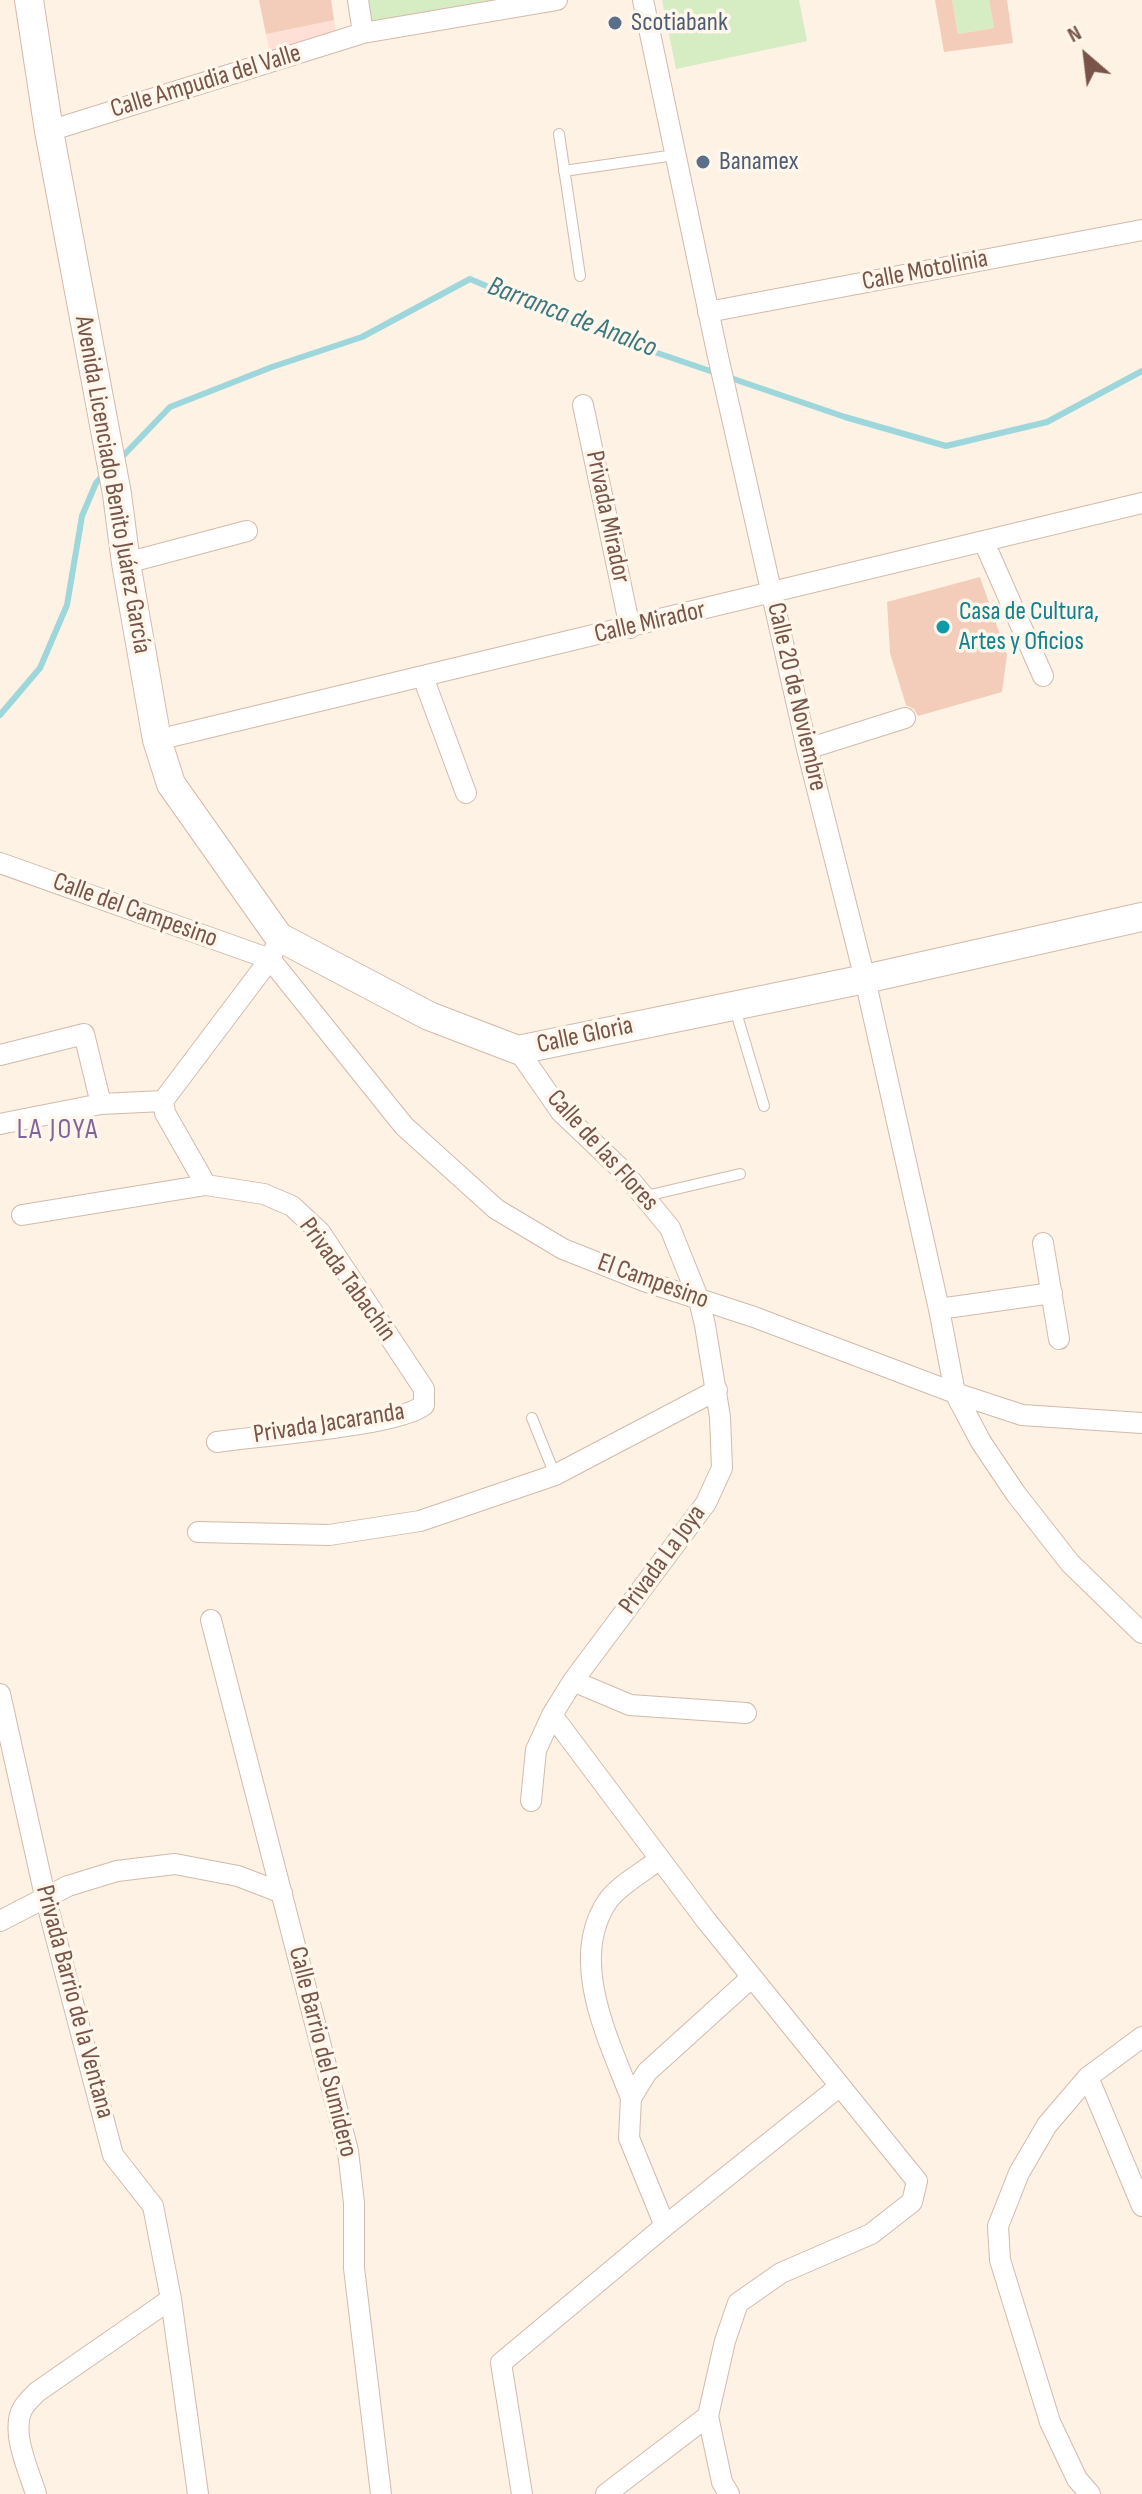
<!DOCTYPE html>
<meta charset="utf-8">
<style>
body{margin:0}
#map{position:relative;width:1142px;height:2494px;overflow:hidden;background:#fdf2e4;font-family:"Sofia Sans Condensed",sans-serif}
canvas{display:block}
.north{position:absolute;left:1046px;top:16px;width:80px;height:80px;-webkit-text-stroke:6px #fff6ec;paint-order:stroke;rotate:332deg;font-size:22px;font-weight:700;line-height:32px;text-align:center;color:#785548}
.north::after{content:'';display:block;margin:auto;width:28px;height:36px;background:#785548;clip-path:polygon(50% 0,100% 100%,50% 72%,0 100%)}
</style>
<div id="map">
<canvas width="1142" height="2494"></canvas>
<div class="north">N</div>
</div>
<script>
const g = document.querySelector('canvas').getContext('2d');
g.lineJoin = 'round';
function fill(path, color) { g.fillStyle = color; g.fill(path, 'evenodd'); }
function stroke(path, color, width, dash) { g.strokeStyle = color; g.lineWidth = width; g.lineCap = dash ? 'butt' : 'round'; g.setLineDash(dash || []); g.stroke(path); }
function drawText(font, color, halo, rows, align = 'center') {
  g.font = font + ' "Sofia Sans Condensed",sans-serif'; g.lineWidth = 7; g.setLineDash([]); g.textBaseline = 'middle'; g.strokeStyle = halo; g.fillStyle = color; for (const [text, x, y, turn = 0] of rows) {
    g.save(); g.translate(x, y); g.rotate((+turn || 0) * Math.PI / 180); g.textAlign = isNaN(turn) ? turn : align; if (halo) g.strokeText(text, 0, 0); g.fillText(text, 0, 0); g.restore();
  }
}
fill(new Path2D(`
 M259,0H331L337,38L270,54Z`), '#fee0d7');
fill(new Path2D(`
 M362,0H530L367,25Z
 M662,0H799L807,41L676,69Z
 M952,0H989L994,28L958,34Z`), '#d6ecc2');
stroke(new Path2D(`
 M121,458L170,407L272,367L362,337L470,279L590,330L845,417L946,446L1047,422L1142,371
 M0,715L40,668L67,605L82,516L96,483L104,474`), '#9dd6db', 6);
fill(new Path2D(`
 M259,0H331L334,20L266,34Z
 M935,0H952L958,34L994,28L989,0H1007L1013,43L944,52Z
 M980,577L1007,655L1002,692L918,716L914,709L906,705L890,653L887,602Z`), '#f4cdba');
const lane = new Path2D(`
 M559,134L580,276
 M564,171L675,155
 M735,1009L764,1106
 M646,1196L740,1174
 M532,1418L555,1475`);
const street = new Path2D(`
 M358,0L363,33
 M643,0L717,352L807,749L865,979L939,1309L955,1393L981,1442L1016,1494L1070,1563L1142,1633
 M49,131L363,33L557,0
 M708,312L1142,230
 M583,405L630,628
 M984,542L1043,676
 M126,563L247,531
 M423,677L466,793
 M157,740L1142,503
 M807,749L905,718
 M0,863L270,959L404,1126L496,1209L563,1249L644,1281L754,1317L955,1393L1022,1415L1142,1423
 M518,1050L561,1112L622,1170L670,1228L699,1300L705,1325L720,1417L722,1468L706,1503L573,1681L552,1715L536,1750L531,1801
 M0,1055L84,1034L101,1104
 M163,1101L165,1113L206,1185L264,1194L292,1206L320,1232L424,1389V1405C399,1426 257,1436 217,1442
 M163,1101L270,959L274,950
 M0,1124L101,1104L163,1101
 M22,1215L206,1185
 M1043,1243L1059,1339
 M939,1309L1052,1293
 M198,1532L329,1535L420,1521L555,1475L717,1390
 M211,1620L348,2151L354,2203V2268L381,2494
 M573,1681L630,1705L746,1713
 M0,1694L45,1896L113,2155L153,2206L171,2299L198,2494
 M552,1715L705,1919L917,2181L912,2202L871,2234L781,2273L738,2303L725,2341L708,2416L722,2482L729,2494
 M0,1921L68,1886L117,1871L175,1864L238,1876L282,1893
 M1088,2077L1142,2206
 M631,2098C609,2040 568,1961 607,1902C616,1887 646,1870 660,1859
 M665,2226L629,2138L631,2098L647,2072L752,1977
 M36,2494C29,2471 12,2436 21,2412C24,2404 31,2398 37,2392L171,2299
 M522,2494L501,2363L665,2226L840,2086
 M606,2494L708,2416
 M1090,2494L1077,2479L1050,2422L1000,2260L998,2226L1019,2173L1047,2125L1088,2077L1142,2037`);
const secondary = new Path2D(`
 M29,0L49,131L117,494L126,563L157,740L171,784L279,937L429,1016L518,1050L865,979L1142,917`);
stroke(lane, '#d2baac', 12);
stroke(street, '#d2baac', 22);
stroke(secondary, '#d5b9aa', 30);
stroke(lane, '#fff', 10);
stroke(street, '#fff', 20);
stroke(secondary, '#fff', 28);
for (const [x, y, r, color] of [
 [615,23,8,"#5c6f8a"],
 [703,162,8,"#5c6f8a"],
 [943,627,8,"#0f9aa8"]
]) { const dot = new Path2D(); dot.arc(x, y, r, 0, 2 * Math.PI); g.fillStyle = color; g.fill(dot); stroke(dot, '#fff6ec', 3); }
drawText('26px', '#4e5e75', '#fff6ec', [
 ["Scotiabank",631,23],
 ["Banamex",719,162]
], 'left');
drawText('26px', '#785548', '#fff6ec', [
 ["Calle Ampudia del Valle",206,82,-17],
 ["Calle Motolinia",925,271,-11],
 ["Avenida Licenciado Benito Juárez García",112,485,80],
 ["Privada Mirador",607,517,78],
 ["Calle Mirador",650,623,-13],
 ["Calle 20 de Noviembre",796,697,77],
 ["Calle del Campesino",135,911,20],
 ["Calle Gloria",585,1036,-12],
 ["Calle de las Flores",602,1151,48],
 ["Privada Tabachín",347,1280,54],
 ["El Campesino",653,1282,20],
 ["Privada Jacaranda",329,1424,-9],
 ["Privada La Joya",663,1560,-54],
 ["Privada Barrio de la Ventana",74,2002,75],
 ["Calle Barrio del Sumidero",322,2052,76]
]);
drawText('26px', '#0d838f', '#fff6ec', [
 ["Casa de Cultura,",959,612],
 ["Artes y Oficios",959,642]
], 'left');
drawText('italic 28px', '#3b787e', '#fff6ec', [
 ["Barranca de Analco",572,318,21]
]);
g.letterSpacing = '2px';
drawText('28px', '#84639c', '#fff6ec', [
 ["LA JOYA",58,1131]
]);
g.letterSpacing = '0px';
</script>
